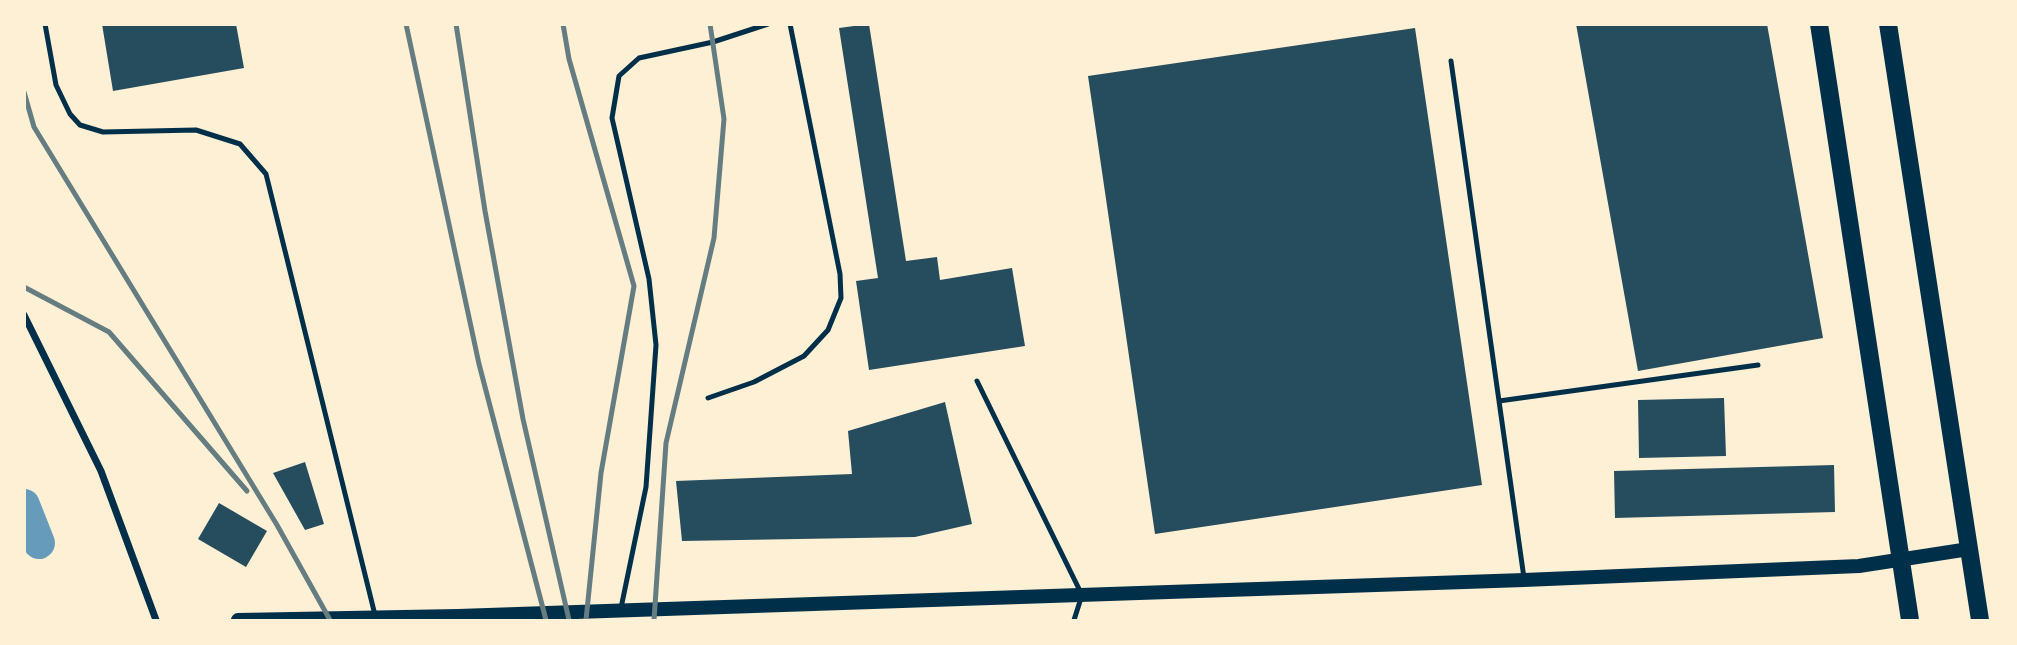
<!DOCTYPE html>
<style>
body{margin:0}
#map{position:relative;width:2017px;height:645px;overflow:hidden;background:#fdf0d5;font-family:Manrope,sans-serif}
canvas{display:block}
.frame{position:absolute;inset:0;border:26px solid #fdf0d5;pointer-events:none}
</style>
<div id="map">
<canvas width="2017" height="645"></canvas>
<div class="frame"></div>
</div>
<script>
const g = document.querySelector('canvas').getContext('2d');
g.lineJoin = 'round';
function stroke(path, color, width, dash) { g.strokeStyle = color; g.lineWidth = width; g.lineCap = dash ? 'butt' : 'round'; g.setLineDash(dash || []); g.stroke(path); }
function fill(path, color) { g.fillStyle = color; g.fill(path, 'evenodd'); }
stroke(new Path2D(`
 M24,505L39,543`), '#669bbc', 32);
fill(new Path2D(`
 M102,24H236L244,68L113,91Z
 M869,24L906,261L937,257L940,280L1012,268L1025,346L869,370L856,281L878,278L839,28Z
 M1576,24H1767L1823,338L1638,371Z
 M1415,28L1482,485L1155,534L1088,76Z
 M1724,398L1726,456L1639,458L1638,400Z
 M945,402L972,524L915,537L682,541L676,481L852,474L848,431Z
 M305,462L324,524L305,530L273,473Z
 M1834,465L1835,512L1615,518L1614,471Z
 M219,503L267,531L246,567L198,539Z`), '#264d5e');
stroke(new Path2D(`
 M45,24L56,85L70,114L80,125L103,132L196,130L240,144L266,174L375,615
 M1451,61L1524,578
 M977,381L1082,595L1074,620
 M708,398L754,382L804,356L828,330L841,298L840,274L790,24
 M1499,401L1758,365
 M621,608L646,487L656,345L649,279L612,118L619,76L639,58L713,42L768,24`), '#003049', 5);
stroke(new Path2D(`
 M24,315L101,471L156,620`), '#003049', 7);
stroke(new Path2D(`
 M238,620L458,616L1524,580L1859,566L1969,549`), '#003049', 14);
stroke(new Path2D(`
 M1819,24L1910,620
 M1888,24L1980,620`), '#003049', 18);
stroke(new Path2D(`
 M406,24L479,364L546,620
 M456,24L485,211L523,419L569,620
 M563,24L569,59L634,286L601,473L586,620
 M24,92L34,127L277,525L330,620
 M24,287L109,332L247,491
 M654,620L666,443L714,238L724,119L710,24`), '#657d81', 5);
</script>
